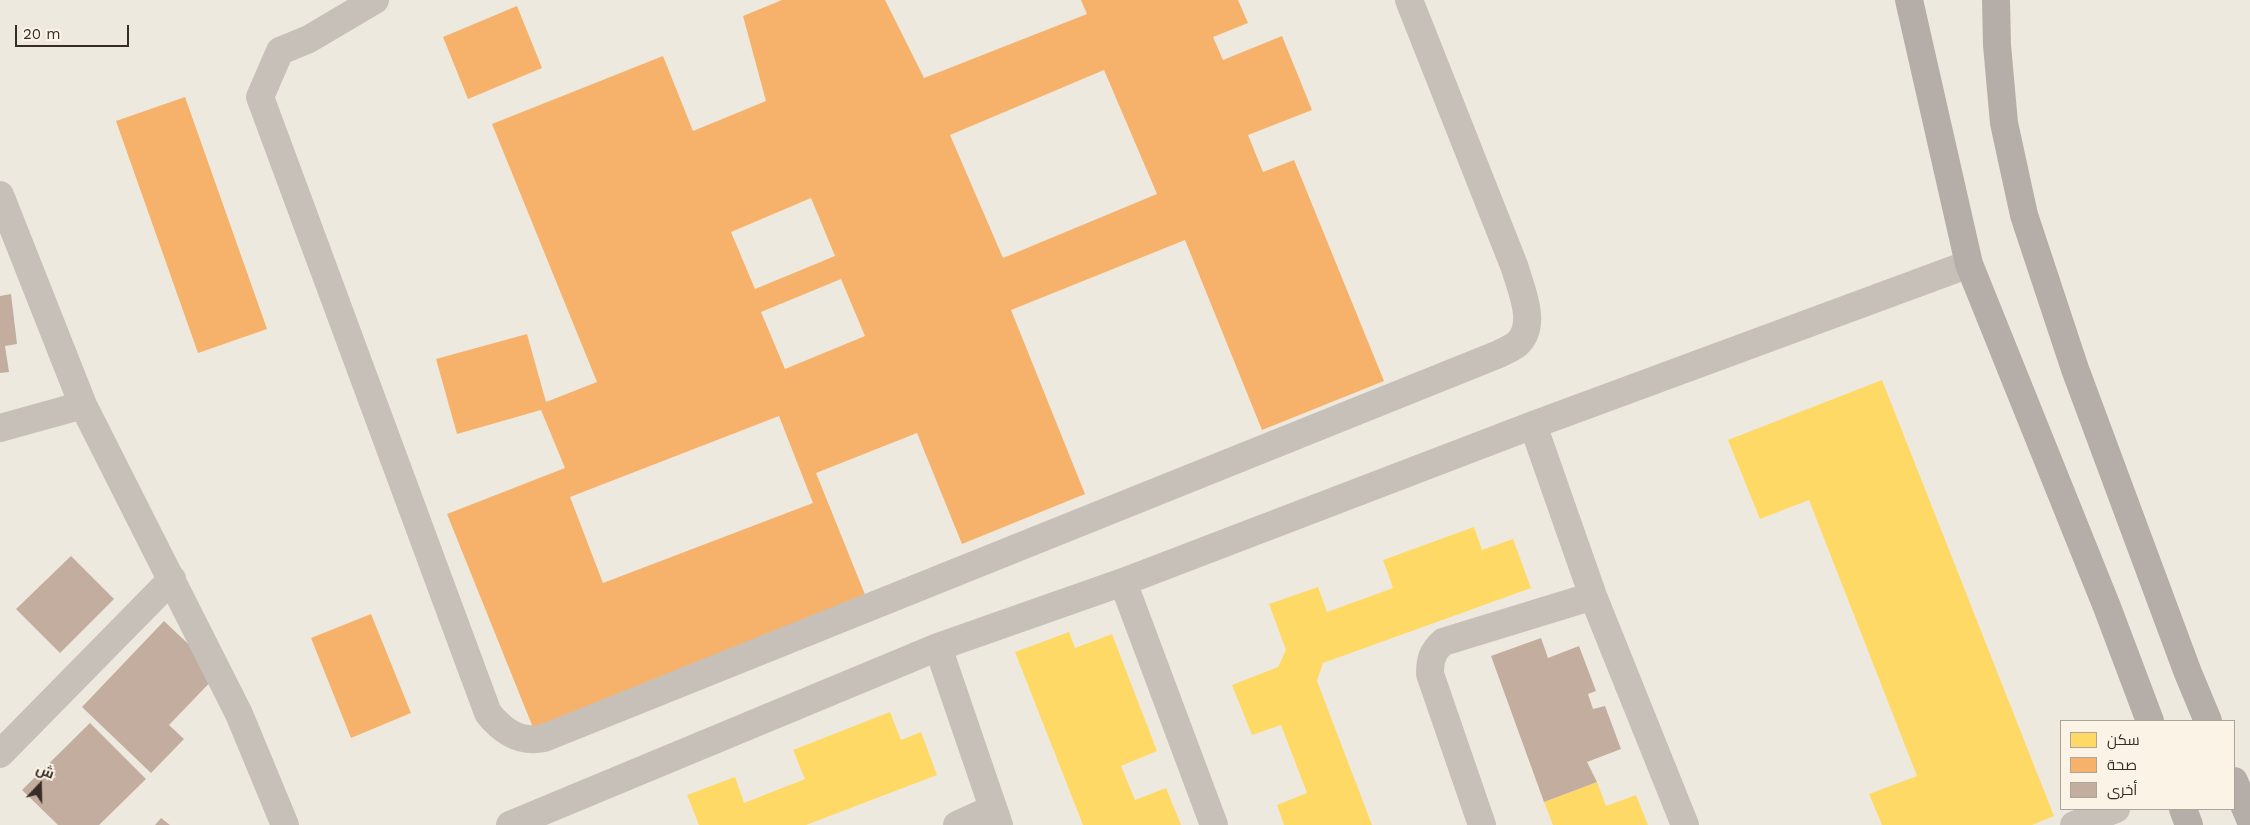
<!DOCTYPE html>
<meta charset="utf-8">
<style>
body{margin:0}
#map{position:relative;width:2250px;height:825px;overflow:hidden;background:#eee9df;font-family:"Work Sans",Cairo,sans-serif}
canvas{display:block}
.legend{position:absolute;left:2060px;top:720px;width:175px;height:90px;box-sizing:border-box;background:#fbf3e6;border:1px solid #ada499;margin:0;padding:6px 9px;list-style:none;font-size:15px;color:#382d26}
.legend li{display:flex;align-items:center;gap:10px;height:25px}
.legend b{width:25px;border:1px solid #ada499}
.north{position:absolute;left:15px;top:760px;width:50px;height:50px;-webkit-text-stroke:4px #fbf3e6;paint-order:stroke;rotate:21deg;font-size:14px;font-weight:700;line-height:20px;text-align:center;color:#382d26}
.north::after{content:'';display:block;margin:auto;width:18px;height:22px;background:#382d26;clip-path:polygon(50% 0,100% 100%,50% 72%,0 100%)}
.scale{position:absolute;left:15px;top:25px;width:114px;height:22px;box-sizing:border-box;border:2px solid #382d26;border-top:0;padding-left:6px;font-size:15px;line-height:18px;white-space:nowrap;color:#382d26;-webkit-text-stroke:4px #fbf3e6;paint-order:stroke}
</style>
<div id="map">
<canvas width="2250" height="825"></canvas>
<ul class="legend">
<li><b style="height:14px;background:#ffd966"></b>سكن</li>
<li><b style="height:14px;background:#f6b26b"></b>صحة</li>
<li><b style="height:14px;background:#c3ad9f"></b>أخرى</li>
</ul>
<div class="north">ش</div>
<div class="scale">20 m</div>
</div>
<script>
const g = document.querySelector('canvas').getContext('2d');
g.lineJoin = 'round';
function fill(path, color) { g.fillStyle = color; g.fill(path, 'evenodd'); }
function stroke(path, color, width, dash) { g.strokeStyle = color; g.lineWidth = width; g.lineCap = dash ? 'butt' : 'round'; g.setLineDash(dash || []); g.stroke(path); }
fill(new Path2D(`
 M1882,380L2054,816L2032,825H1882L1869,794L1917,776L1809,500L1760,519L1728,440Z
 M1474,527L1482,550L1513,539L1531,588L1323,663L1317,681L1372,825H1284L1277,805L1307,793L1281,725L1252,735L1232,685L1278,667L1286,650L1269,604L1318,587L1327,612L1393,588L1383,560Z
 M1069,632L1075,648L1112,634L1157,751L1121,766L1135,800L1166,788L1181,825H1083L1015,652Z
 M890,712L901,740L921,732L937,775L806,825H699L687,795L735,777L744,803L805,779L793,750Z
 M1597,782L1606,806L1636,795L1648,825H1553L1544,802Z`), '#ffd966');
fill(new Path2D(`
 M782,0H885L924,78L1087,14L1081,0H1238L1248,23L1213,37L1223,60L1282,36L1312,110L1248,135L1263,172L1294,160L1384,381L1262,430L1185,240L1011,310L1085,494L962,544L917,433L816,473L870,607L538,740L447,514L565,468L541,410L457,434L436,359L527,334L546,402L597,382L492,124L663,56L693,131L766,101L743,16ZM1104,70L1157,194L1003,258L950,135ZM811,198L835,256L755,289L731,232ZM841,279L865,336L785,369L761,312ZM779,416L813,503L603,583L570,497Z
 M517,6L542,68L468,99L443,37Z
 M185,97L267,329L198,353L116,121Z
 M371,614L411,713L351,738L311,638Z`), '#f6b26b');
fill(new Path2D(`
 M11,294L17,344L5,346L9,372L0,373V296Z
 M71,556L114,599L60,653L16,609Z
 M164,621L219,673L169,725L184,739L151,773L82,707Z
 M1541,638L1548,658L1579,646L1596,691L1588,694L1593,709L1605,706L1621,749L1587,762L1597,782L1544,802L1491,656Z
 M90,723L146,779L99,825H58L22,790Z
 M161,818L170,825H155Z`), '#c3ad9f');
stroke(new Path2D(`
 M375,0L309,39L280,51L260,97L488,713C503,732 520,743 544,738L1499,354C1505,351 1512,348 1517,344C1538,325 1521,290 1515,268L1409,0
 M0,195L83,405L239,714L285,825
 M1533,425L1593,596L1685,825
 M0,428L83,405
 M1123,582L1214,825
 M938,647L999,825
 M0,754L172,579
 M510,825L938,647L1123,582L1533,425L1969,264
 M957,825L992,809
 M1482,825L1430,674C1430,660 1432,652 1443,642L1593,596
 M2074,825L2116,809`), '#c7c0b8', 28);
stroke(new Path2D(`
 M1909,0L1969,264L2107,607L2150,721
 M1996,0L1997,45L2004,123L2024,215L2075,369L2188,673L2208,721
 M2234,781L2250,819
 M2183,809L2189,825`), '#b5aea8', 28);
</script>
